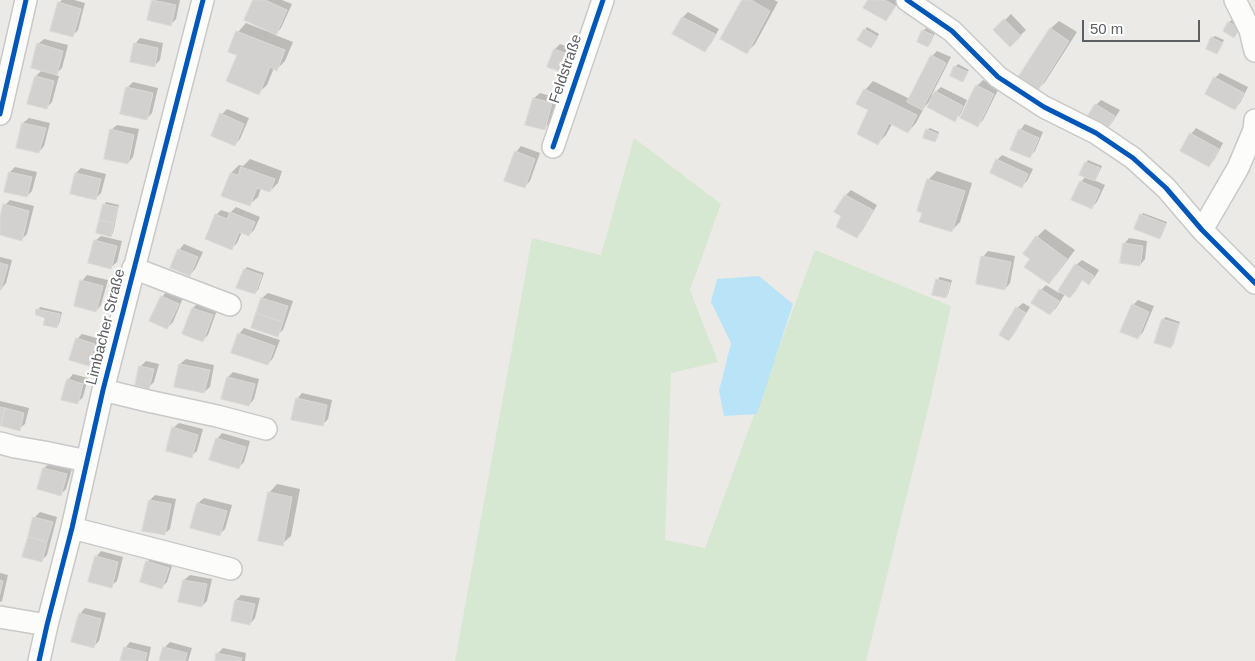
<!DOCTYPE html>
<meta charset="utf-8">
<style>
body{margin:0}
#map{position:relative;width:1255px;height:661px;overflow:hidden;background:#eceae6;font-family:Helvetica,sans-serif}
canvas{display:block}
.scale{position:absolute;left:1082px;top:20px;width:118px;height:22px;box-sizing:border-box;border:2px solid #5c6064;border-top:0;padding-left:6px;font-size:15px;line-height:18px;white-space:nowrap;color:#5c6064;-webkit-text-stroke:4px #fff;paint-order:stroke}
</style>
<div id="map">
<canvas width="1255" height="661"></canvas>
<div class="scale">50 m</div>
</div>
<script>
const g = document.querySelector('canvas').getContext('2d');
g.lineJoin = 'round';
function fill(path, color) { g.fillStyle = color; g.fill(path, 'evenodd'); }
function stroke(path, color, width, dash) { g.strokeStyle = color; g.lineWidth = width; g.lineCap = dash ? 'butt' : 'round'; g.setLineDash(dash || []); g.stroke(path); }
function drawText(font, color, halo, rows, align = 'center') {
  g.font = font + ' Helvetica,sans-serif'; g.lineWidth = 4.5; g.setLineDash([]); g.textBaseline = 'middle'; g.strokeStyle = halo; g.fillStyle = color; for (const [text, x, y, turn = 0] of rows) {
    g.save(); g.translate(x, y); g.rotate((+turn || 0) * Math.PI / 180); g.textAlign = isNaN(turn) ? turn : align; if (halo) g.strokeText(text, 0, 0); g.fillText(text, 0, 0); g.restore();
  }
}
fill(new Path2D(`
 M634,138L721,204L690,290L718,362L671,373L665,540L705,548L815,250L951,306L930,401L866,661H455L532,238L601,255Z`), '#d6e8d1');
fill(new Path2D(`
 M759,276L793,304L757,414L724,416L719,391L731,343L711,302L717,279Z`), '#b9e4f8');
fill(new Path2D(`
 M62,0H74L85,3L78,30L72,36L59,3Z
 M153,0H180L176,19L170,25L148,19Z
 M254,0H282L292,4L281,28L275,35L293,42L285,61L277,69L274,68L267,85L258,93L238,54L230,51L238,32L246,23L266,31L267,29Z
 M743,0H774L778,2L755,44L747,52Z
 M869,0H899L891,14L886,19Z
 M688,12L719,29L710,45L705,50L674,34L683,17Z
 M1011,14L1026,30L1010,45L995,30Z
 M1232,20L1241,26L1224,31L1229,22Z
 M1059,21L1077,32L1045,82L1037,90L1050,29Z
 M867,27L879,34L871,47L865,30Z
 M926,28L935,33L930,44L928,46L923,31Z
 M1215,36L1224,40L1217,53L1212,38Z
 M140,38L163,43L160,60L154,66L135,44Z
 M44,39L68,45L62,68L55,75L59,76L52,102L46,108L36,76L42,70L38,44Z
 M560,44L578,50L572,67L555,49Z
 M937,51L951,57L931,96L941,87L967,100L960,115L954,120L932,99L925,106L916,123L908,132L892,124L886,135L878,143L865,90L873,81L910,99L932,56Z
 M958,64L969,70L963,80L955,67Z
 M1220,73L1248,87L1240,103L1235,108L1215,78Z
 M983,80L999,88L983,120L978,125L962,118L977,86Z
 M133,82L158,88L152,113L147,118L127,88Z
 M540,93L557,98L550,123L544,128L534,98Z
 M1101,100L1120,110L1111,124L1106,130L1096,105Z
 M227,109L249,118L240,139L235,144L222,114Z
 M29,118L50,123L44,146L39,152L18,147L23,123Z
 M1025,124L1043,132L1035,151L1029,157L1020,130Z
 M117,125L139,129L133,157L128,163L111,130Z
 M930,128L939,132L937,139L934,141L927,130Z
 M1196,128L1223,143L1214,160L1209,165L1191,134Z
 M521,146L540,153L530,181L524,187L516,152Z
 M1002,155L1033,169L1027,181L1022,186L997,160Z
 M250,159L282,171L278,183L270,191L261,188L258,197L249,205L223,195L231,173L239,165L243,166Z
 M1088,160L1102,166L1097,177L1094,180L1105,185L1097,202L1091,208L1081,182L1086,176V163Z
 M15,167L37,172L32,191L27,196L10,172Z
 M81,168L106,174L101,193L96,198L76,173Z
 M937,171L972,183L960,222L951,231L928,180Z
 M851,190L877,205L862,231L856,237L846,195Z
 M10,200L34,206L27,234L22,239L0,234V223L5,205Z
 M106,202L119,205L113,233L111,235L104,205Z
 M236,207L260,217L254,230L249,235L242,232L237,243L232,248L216,215L221,210L230,213Z
 M1143,213L1167,222L1162,235L1160,238L1141,215Z
 M1045,229L1075,250L1057,274L1049,283L1032,258L1037,237Z
 M101,236L122,241L117,262L111,267L95,241Z
 M1129,238L1147,241L1145,259L1140,265L1124,244Z
 M184,244L203,252L195,269L190,275L179,250Z
 M988,251L1015,256L1010,283L1005,289L983,257Z
 M0,257L12,260L6,283L1,289Z
 M1082,260L1099,270L1094,278L1089,283L1083,279L1075,292L1070,297L1065,294L1056,308L1050,314L1041,290L1046,285L1059,293L1076,265Z
 M247,267L264,273L258,290L255,293L245,269Z
 M87,275L108,280L101,305L96,311L82,281Z
 M940,277L952,280L948,294L946,297L937,280Z
 M167,291L183,298L173,322L167,328L162,297Z
 M268,293L293,301L283,330L277,335L252,327L262,298Z
 M1138,300L1154,306L1143,332L1138,338L1133,305Z
 M198,303L217,310L208,335L203,340L193,308Z
 M1023,303L1030,307L1014,334L1009,340L1017,308Z
 M40,307L62,312L59,324L57,327L47,317L38,310Z
 M1166,317L1180,322L1173,345L1170,347L1156,342L1163,319Z
 M244,328L280,340L273,358L268,364L239,334Z
 M82,334L100,339L94,359L88,364L77,339Z
 M186,359L214,365L210,387L204,392L180,364Z
 M146,361L159,364L154,382L149,387L140,367Z
 M233,372L259,379L254,399L249,405L228,377Z
 M73,374L88,378L83,397L77,403L68,380Z
 M302,393L332,400L328,419L322,425L297,399Z
 M0,401L29,408L25,424L19,429L0,425Z
 M179,423L203,429L197,451L191,456L173,428Z
 M222,433L250,441L244,462L239,467L217,439Z
 M50,463L72,469L66,489L61,494L44,468Z
 M277,484L300,489L291,536L282,544L269,493Z
 M155,495L176,499L170,529L164,534L150,500Z
 M204,498L232,505L225,529L220,534L198,503Z
 M40,512L57,517L47,555L42,560L34,518Z
 M101,551L123,557L117,581L111,586L96,557Z
 M153,556L173,563L167,582L162,587L147,562Z
 M0,573L8,575L2,601L0,602Z
 M190,575L212,579L207,601L202,606L184,580Z
 M241,595L260,598L255,618L250,624L232,620L236,600Z
 M85,608L106,613L99,641L94,646L80,614Z
 M130,642L151,647L148,661H122L125,648Z
 M170,642L192,648L188,661H161L164,648Z
 M223,648L246,653L245,661H216L217,654Z`), '#0003');
const building = new Path2D(`
 M152,0L176,5L171,26L147,20Z
 M253,0H265L287,10L276,35L244,20Z
 M742,0H751L770,11L747,54L720,39Z
 M868,0H885L895,6L886,21L863,8Z
 M58,2L81,9L73,37L50,31Z
 M682,17L715,34L705,52L672,34Z
 M1004,19L1021,36L1010,47L993,30Z
 M1228,22L1240,28L1234,38L1223,31Z
 M1050,28L1069,41L1037,92L1017,79Z
 M864,29L878,37L871,48L857,40Z
 M922,30L933,35L928,47L917,42Z
 M236,31L285,50L277,71L270,67L259,95L226,81L237,55L228,52Z
 M1211,37L1223,43L1217,54L1206,49Z
 M37,43L63,51L57,75L31,68Z
 M134,43L158,48L155,67L130,62Z
 M554,49L573,56L567,74L547,67Z
 M931,55L946,63L922,110L907,102Z
 M954,66L968,72L963,82L950,76Z
 M35,76L54,81L47,109L27,104Z
 M1214,77L1244,93L1235,110L1205,94Z
 M976,85L994,94L978,127L960,118Z
 M126,87L153,93L147,120L120,114Z
 M864,89L917,115L908,133L889,123L878,145L857,134L868,110L856,104Z
 M935,91L963,106L955,122L927,107Z
 M533,98L552,103L545,130L525,125Z
 M1095,104L1115,116L1106,131L1086,119Z
 M220,113L244,124L235,146L211,136Z
 M22,123L46,128L39,153L16,148Z
 M110,129L134,135L128,164L104,159Z
 M926,129L938,134L935,142L923,138Z
 M1019,129L1039,138L1030,158L1010,150Z
 M1190,133L1219,149L1209,167L1180,151Z
 M515,151L535,159L525,188L504,181Z
 M996,159L1028,174L1022,188L990,173Z
 M1085,162L1100,168L1095,181L1079,175Z
 M241,167L275,179L270,192L257,188L250,206L221,196L230,173L238,175Z
 M9,172L32,177L27,197L4,192Z
 M75,173L101,179L96,200L70,194Z
 M927,179L965,191L952,232L919,222L922,213L917,211Z
 M1080,181L1100,190L1092,209L1071,200Z
 M845,195L873,210L857,238L836,227L841,216L834,212Z
 M3,204L29,211L22,241L0,235V218Z
 M103,204L118,207L114,223L99,220Z
 M230,212L255,222L249,236L239,232L232,250L205,239L215,214L227,219Z
 M1140,214L1166,224L1160,239L1134,229Z
 M99,220L114,223L111,237L96,233Z
 M1036,236L1067,259L1049,284L1024,267L1030,259L1023,254Z
 M94,240L117,246L111,269L88,263Z
 M1123,243L1143,246L1140,266L1120,263Z
 M178,249L198,257L190,276L170,268Z
 M981,256L1011,262L1005,290L976,284Z
 M0,263L8,265L1,290H0Z
 M1075,264L1094,276L1089,285L1082,280L1070,298L1058,291Z
 M244,269L262,275L255,294L236,288Z
 M936,279L950,283L946,298L932,295Z
 M80,280L103,286L96,312L74,306Z
 M1040,289L1059,301L1050,315L1031,303Z
 M161,296L179,304L167,329L149,321Z
 M261,298L288,306L283,322L256,313Z
 M1132,304L1149,312L1138,339L1120,332Z
 M1016,307L1026,313L1009,341L999,335Z
 M192,308L213,315L203,342L182,334Z
 M36,309L60,314L57,328L43,325L45,318L36,315Z
 M256,313L283,322L278,337L251,328Z
 M1162,319L1179,324L1171,348L1154,343Z
 M238,333L275,346L268,365L231,353Z
 M76,338L95,344L89,366L69,360Z
 M179,364L210,370L204,393L174,387Z
 M139,366L154,369L149,389L135,385Z
 M227,377L255,384L249,406L221,399Z
 M67,379L83,384L78,404L61,400Z
 M296,398L327,405L323,426L291,420Z
 M0,407L5,408L1,426H0Z
 M5,408L24,413L20,431L1,426Z
 M172,427L198,435L192,458L166,451Z
 M216,438L246,447L239,469L209,460Z
 M43,468L67,474L61,496L37,489Z
 M268,492L292,497L283,546L258,541Z
 M149,500L171,504L165,535L142,531Z
 M197,503L227,511L220,536L190,528Z
 M33,517L53,522L47,542L28,537Z
 M28,537L47,542L42,562L22,557Z
 M95,556L118,562L112,588L88,582Z
 M146,561L169,568L162,589L140,582Z
 M0,580L3,581L0,594Z
 M183,580L207,584L202,607L178,602Z
 M235,600L255,604L250,625L231,621Z
 M79,613L101,619L94,648L71,642Z
 M124,647L147,653L145,661H120Z
 M163,647L187,653L185,661H159Z
 M216,653L242,658L241,661H215Z`);
fill(building, '#d3d1cf');
stroke(building, '#dbd9d6', 1);
const minor = new Path2D(`
 M907,0L952,31L998,77L1044,107L1096,133L1133,158L1166,188L1202,230L1255,283
 M1235,0L1250,30L1255,51
 M0,114L26,0
 M553,147L603,0
 M1202,230L1238,168L1254,130L1255,120
 M133,268L230,305
 M103,390L148,401L217,416L266,429
 M0,443L15,447L44,452L87,461
 M72,528L231,569
 M0,617L47,625
 M39,661L47,625L72,528L103,390L203,0`);
stroke(minor, '#c8c9c8', 24);
stroke(minor, '#fcfcfb', 21);
stroke(new Path2D(`
 M907,0L952,31L998,77L1044,107L1096,133L1133,158L1166,188L1202,230L1255,283
 M0,114L26,0
 M553,147L603,0
 M39,661L47,625L72,528L103,390L203,0`), '#0057b8', 5);
drawText('15px', '#5c6064', '#fff', [
 ["Feldstraße",566,69,-71],
 ["Limbacher Straße",106,327,-76]
]);
</script>
